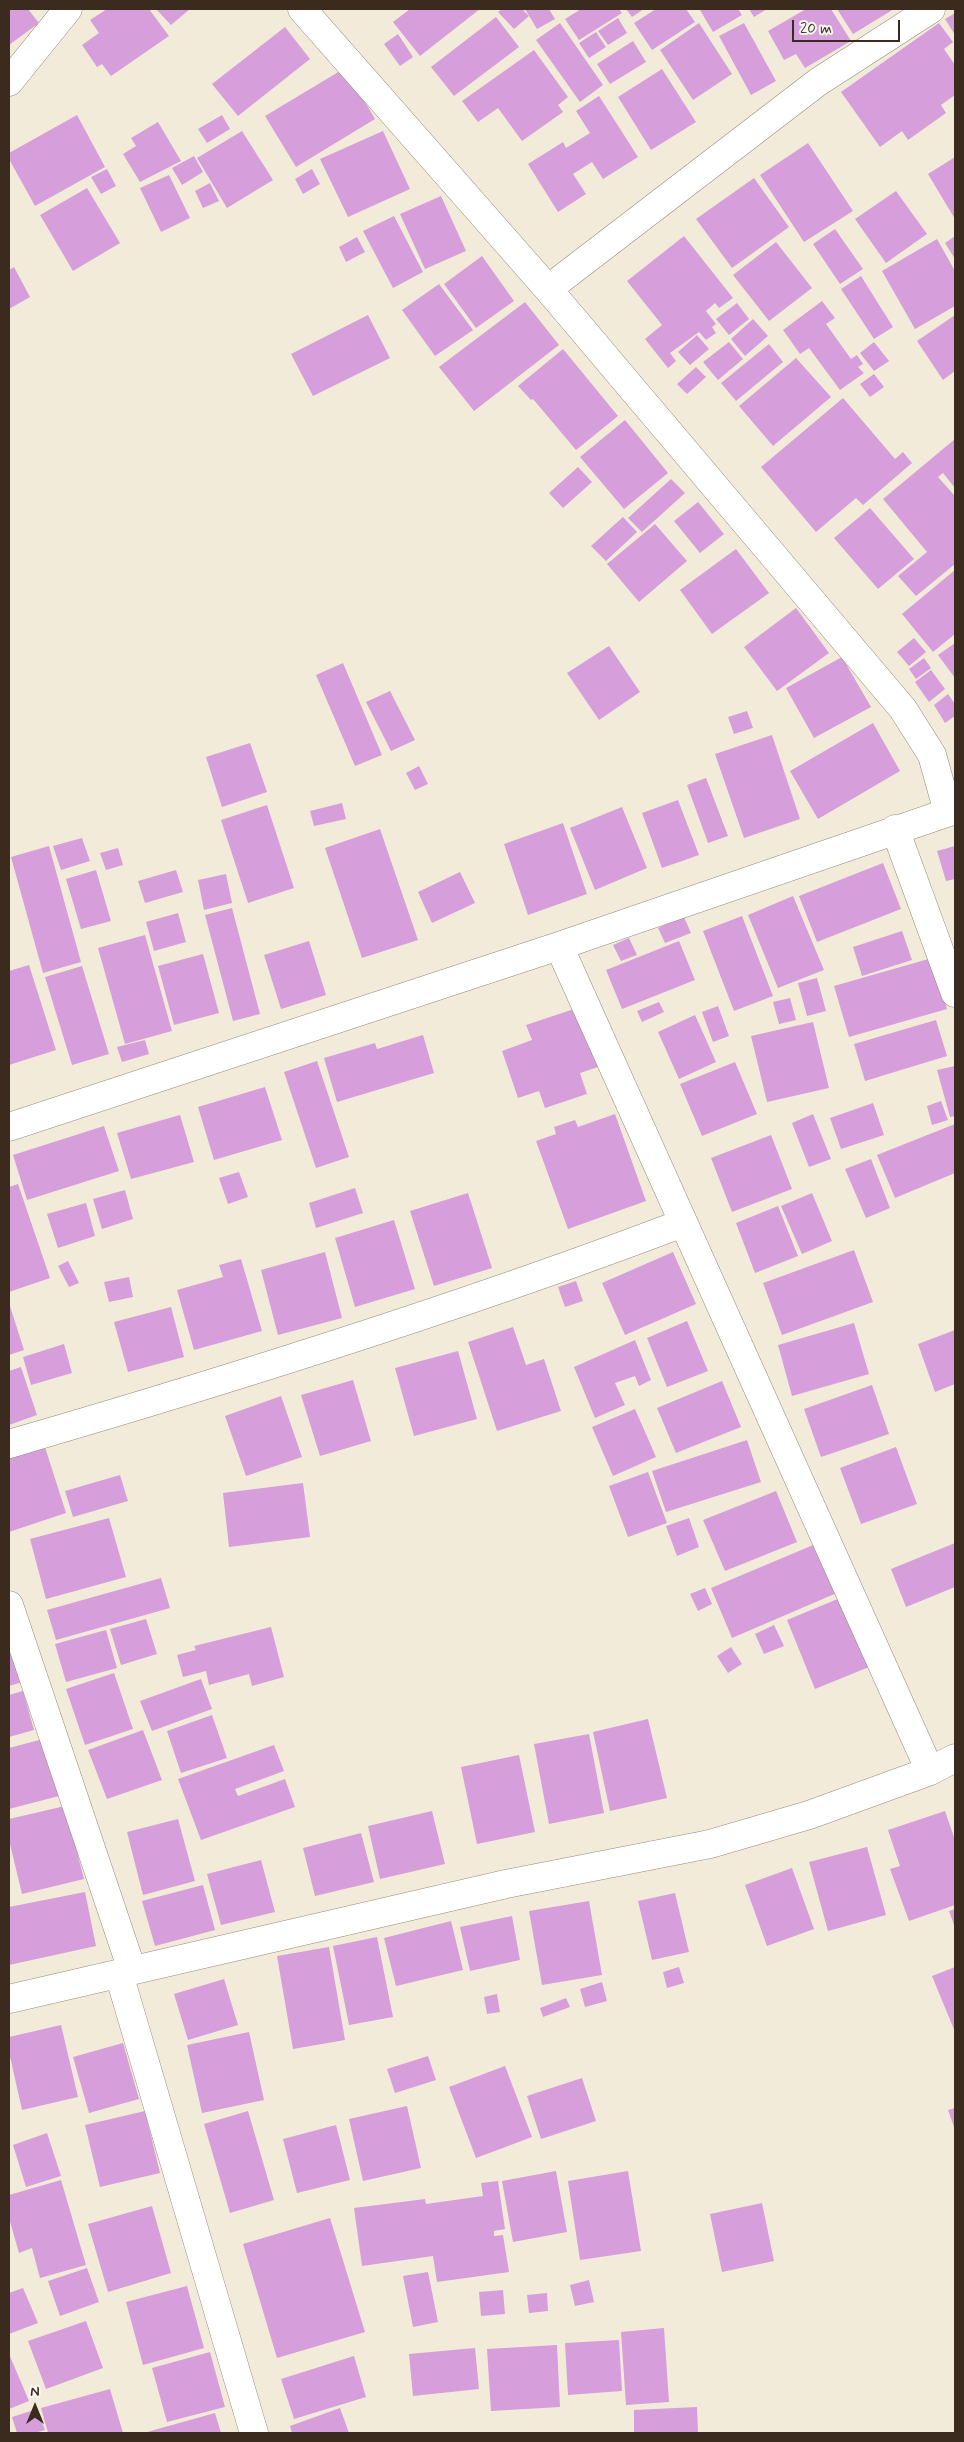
<!DOCTYPE html>
<style>
body{margin:0}
#map{position:relative;width:964px;height:2442px;overflow:hidden;background:#f3ebda;font-family:Mynerve,sans-serif}
canvas{display:block}
.frame{position:absolute;inset:0;border:10px solid #3b2a1e;pointer-events:none}
.north{position:absolute;left:10px;top:2382px;width:50px;height:50px;-webkit-text-stroke:4px #f6f6f2;paint-order:stroke;rotate:0deg;font-size:14px;font-weight:700;line-height:20px;text-align:center;color:#3b2a1e}
.north::after{content:'';display:block;margin:auto;width:18px;height:22px;background:#3b2a1e;clip-path:polygon(50% 0,100% 100%,50% 72%,0 100%)}
.scale{position:absolute;left:792px;top:20px;width:108px;height:22px;box-sizing:border-box;border:2px solid #3b2a1e;border-top:0;padding-left:6px;font-size:15px;line-height:18px;white-space:nowrap;color:#3b2a1e;-webkit-text-stroke:4px #f6f6f2;paint-order:stroke}
</style>
<div id="map">
<canvas width="964" height="2442"></canvas>
<div class="frame"></div>
<div class="north">N</div>
<div class="scale">20 m</div>
</div>
<script>
const g = document.querySelector('canvas').getContext('2d');
g.lineJoin = 'round';
function fill(path, color) { g.fillStyle = color; g.fill(path, 'evenodd'); }
function stroke(path, color, width, dash) { g.strokeStyle = color; g.lineWidth = width; g.lineCap = dash ? 'butt' : 'round'; g.setLineDash(dash || []); g.stroke(path); }
fill(new Path2D(`
 M9,9H28L39,23L9,45Z
 M107,9H149L169,36L111,76L102,64L97,67L82,45L99,33L90,20Z
 M156,9H190L171,25Z
 M410,9H480L420,56L393,22Z
 M502,9H522L529,16L514,29L498,12Z
 M525,9H549L555,19L537,29Z
 M581,9H619L622,13L579,40L565,19Z
 M626,9H644L632,17Z
 M656,9H686L695,22L652,50L634,23Z
 M703,9H738L742,15L713,32L700,10Z
 M749,9H767L754,17Z
 M806,9H831L851,41L805,68L796,54L784,60L768,31Z
 M837,9H894L853,34Z
 M955,13V35L945,19Z
 M496,17L519,47L454,96L431,67Z
 M618,18L627,33L608,45L598,31Z
 M560,23L603,85L580,102L536,40Z
 M699,23L732,74L693,100L660,50Z
 M744,23L776,81L751,95L719,36Z
 M939,23L953,42L944,49L955,65V95L941,105L946,113L908,140L902,131L880,147L841,92Z
 M285,27L310,59L238,116L212,84Z
 M596,32L606,47L589,58L579,43Z
 M398,34L413,57L400,66L384,44Z
 M633,41L646,62L610,84L597,64Z
 M534,50L568,97L558,105L563,112L522,141L498,108L478,122L462,101Z
 M345,68L375,119L296,167L265,116Z
 M662,69L696,122L651,150L618,97Z
 M599,96L638,157L603,179L592,162L573,174L586,194L558,212L528,164L563,142L566,148L590,133L576,111Z
 M77,115L105,167L35,206L9,159V153Z
 M222,115L230,129L207,143L198,129Z
 M158,122L181,161L140,182L123,154L136,146L131,138Z
 M242,131L273,180L227,208L197,158Z
 M383,131L410,189L348,217L320,159Z
 M808,143L853,211L804,242L760,175Z
 M194,156L203,172L182,185L172,168Z
 M955,157V219L928,174Z
 M107,169L116,186L101,194L91,177Z
 M312,169L320,184L303,194L295,179Z
 M169,175L190,218L161,232L140,188Z
 M754,178L789,227L732,268L696,219Z
 M210,183L219,201L203,208L195,191Z
 M87,188L120,243L73,271L40,215Z
 M896,191L927,234L886,263L855,219Z
 M441,196L466,251L425,269L400,214Z
 M394,216L423,272L393,288L363,231Z
 M835,229L863,269L840,284L813,244Z
 M684,236L733,298L719,308L715,303L706,311L716,324L712,327L716,333L706,340L699,332L670,353L676,361L668,368L645,339L662,325L627,281Z
 M955,236V259L945,243Z
 M357,237L365,252L346,262L339,247Z
 M937,239L955,271V306L915,329L882,271Z
 M776,242L812,288L769,321L733,275Z
 M482,256L514,301L476,328L444,284Z
 M14,267L30,297L9,309V270Z
 M861,276L893,327L874,339L841,289Z
 M439,284L473,330L435,356L402,310Z
 M822,301L835,318L826,324L851,359L857,355L863,364L858,367L864,373L840,390L809,348L800,354L783,330Z
 M525,302L559,345L474,411L439,367Z
 M737,303L749,319L729,335L716,319Z
 M368,315L390,358L313,396L291,354Z
 M955,315V371L943,380L917,341Z
 M753,319L768,336L745,356L731,339Z
 M697,335L709,349L690,365L678,352Z
 M729,342L743,359L718,380L703,362Z
 M874,342L889,361L874,371L860,353Z
 M769,344L783,362L736,401L721,383Z
 M563,349L618,416L576,450L533,399L531,400L518,386Z
 M796,358L831,397L773,446L739,406Z
 M696,367L706,377L687,394L677,384Z
 M874,374L884,387L870,397L860,384Z
 M843,398L895,459L903,452L912,463L863,505L856,498L816,532L761,467Z
 M625,420L668,473L624,509L580,457Z
 M955,439V488L943,473L938,477L955,496V564L916,596L898,576L927,552L883,499Z
 M578,467L592,482L563,508L549,493Z
 M671,479L685,493L642,532L628,518Z
 M698,502L724,534L700,553L674,521Z
 M870,508L914,559L878,589L834,538Z
 M623,517L637,532L606,561L591,546Z
 M655,524L687,561L639,602L607,564Z
 M736,549L769,593L712,634L680,590Z
 M955,570V634L933,652L902,614Z
 M796,608L829,653L777,691L744,647Z
 M914,638L926,652L909,666L897,652Z
 M955,643V678L938,655Z
 M609,646L640,692L599,720L567,673Z
 M842,657L871,707L814,738L786,688Z
 M924,658L931,668L916,679L909,669Z
 M343,663L382,755L355,766L316,675Z
 M931,670L945,689L929,702L915,682Z
 M390,691L415,740L391,751L366,702Z
 M948,694L955,704V716L945,723L934,705Z
 M747,711L753,728L734,734L728,717Z
 M873,723L900,771L818,819L790,771Z
 M772,735L800,819L744,838L715,754Z
 M250,743L267,792L222,807L206,757Z
 M419,766L428,784L415,790L406,773Z
 M706,778L728,836L708,843L687,785Z
 M678,800L699,855L662,868L642,813Z
 M342,803L346,819L314,826L310,811Z
 M267,805L294,888L248,903L221,820Z
 M622,807L647,868L595,890L570,828Z
 M563,823L587,894L528,915L504,844Z
 M380,829L418,940L362,958L325,848Z
 M82,838L90,861L61,870L53,846Z
 M49,846L81,962L43,973L11,857Z
 M955,846V879L946,881L937,851Z
 M118,848L123,865L106,870L100,853Z
 M883,863L901,909L817,942L799,896Z
 M96,870L111,921L81,929L66,879Z
 M176,870L183,892L145,903L138,881Z
 M460,872L475,903L432,923L418,892Z
 M226,874L232,903L204,910L198,880Z
 M793,896L824,970L778,988L748,915Z
 M232,908L260,1014L233,1021L205,915Z
 M178,913L186,942L154,951L146,922Z
 M742,916L773,996L734,1011L703,931Z
 M684,917L691,933L665,943L658,928Z
 M902,931L912,960L862,976L853,947Z
 M145,935L172,1031L125,1044L98,948Z
 M629,938L637,955L621,961L613,945Z
 M309,941L326,995L281,1009L264,955Z
 M679,941L695,980L622,1009L606,970Z
 M203,954L219,1013L174,1025L158,966Z
 M932,958L947,1009L849,1037L834,986Z
 M29,965L56,1050L9,1065V971Z
 M82,966L109,1054L72,1065L45,977Z
 M817,978L826,1011L807,1016L798,983Z
 M790,998L796,1020L779,1024L773,1002Z
 M659,1002L664,1012L642,1022L637,1011Z
 M718,1006L729,1036L713,1042L702,1012Z
 M580,1007L601,1066L580,1073L587,1094L545,1108L539,1091L518,1098L502,1051L532,1040L526,1025Z
 M695,1015L716,1062L679,1079L658,1032Z
 M936,1020L947,1056L865,1081L854,1044Z
 M813,1022L829,1088L767,1102L751,1036Z
 M423,1035L434,1073L337,1102L324,1058L375,1043L377,1049Z
 M145,1040L149,1054L122,1062L117,1047Z
 M317,1061L349,1157L316,1168L284,1072Z
 M735,1062L757,1114L702,1136L680,1084Z
 M955,1066V1116L950,1117L937,1070Z
 M265,1087L282,1140L214,1160L198,1107Z
 M941,1101L948,1120L932,1125L927,1106Z
 M873,1103L884,1135L841,1149L830,1118Z
 M615,1114L646,1201L568,1229L536,1141L556,1134L554,1127L575,1120L578,1127Z
 M813,1114L831,1159L809,1167L792,1123Z
 M180,1115L194,1162L131,1179L117,1133Z
 M955,1124V1173L895,1198L877,1155Z
 M104,1126L119,1171L27,1200L13,1155Z
 M771,1135L792,1189L732,1212L711,1158Z
 M871,1159L890,1208L866,1218L845,1169Z
 M239,1172L248,1197L228,1204L219,1178Z
 M18,1184L50,1278L9,1292V1187Z
 M355,1188L363,1213L316,1228L309,1203Z
 M125,1190L133,1219L102,1229L93,1199Z
 M468,1193L492,1268L434,1286L410,1211Z
 M812,1193L832,1241L802,1254L781,1206Z
 M86,1203L95,1236L58,1248L47,1214Z
 M778,1206L798,1256L755,1273L736,1223Z
 M394,1220L415,1289L355,1307L335,1238Z
 M854,1250L873,1302L782,1335L763,1283Z
 M325,1252L342,1318L278,1335L261,1270Z
 M673,1252L696,1304L625,1335L602,1283Z
 M241,1259L262,1331L194,1350L177,1290L223,1277L219,1265Z
 M68,1261L79,1283L69,1287L58,1266Z
 M129,1277L133,1297L109,1302L104,1282Z
 M576,1281L583,1301L565,1307L558,1287Z
 M9,1303L24,1350L9,1355Z
 M171,1307L184,1357L128,1372L114,1322Z
 M687,1321L708,1371L667,1387L647,1338Z
 M854,1323L869,1374L792,1396L778,1345Z
 M513,1327L526,1365L544,1359L561,1411L497,1431L468,1342Z
 M955,1330V1384L935,1392L918,1344Z
 M635,1340L651,1380L639,1386L635,1376L615,1383L625,1405L595,1418L574,1367Z
 M64,1344L72,1373L31,1385L23,1357Z
 M458,1351L477,1419L414,1436L395,1368Z
 M21,1367L37,1415L9,1425V1371Z
 M353,1380L371,1441L320,1456L301,1395Z
 M722,1381L741,1427L676,1453L657,1408Z
 M872,1385L889,1434L821,1457L804,1409Z
 M281,1396L302,1457L246,1476L225,1416Z
 M635,1409L656,1457L613,1476L592,1427Z
 M747,1440L761,1482L666,1512L652,1471Z
 M45,1447L66,1513L9,1532V1458Z
 M896,1447L917,1504L861,1524L840,1468Z
 M648,1472L667,1523L628,1537L609,1486Z
 M120,1475L128,1501L73,1517L65,1491Z
 M303,1483L310,1537L229,1547L223,1493Z
 M776,1491L797,1542L725,1571L703,1520Z
 M109,1518L126,1577L46,1599L30,1539Z
 M689,1518L699,1547L677,1556L666,1526Z
 M818,1543L839,1592L732,1638L711,1588Z
 M955,1543V1587L906,1607L891,1569Z
 M161,1578L170,1608L56,1640L47,1610Z
 M705,1588L712,1604L698,1611L690,1594Z
 M840,1598L869,1667L815,1689L787,1620Z
 M146,1619L157,1654L121,1665L110,1629Z
 M774,1625L784,1646L764,1654L755,1634Z
 M271,1627L284,1677L252,1686L249,1674L209,1685L206,1671L183,1677L177,1655L196,1650L194,1646Z
 M106,1630L117,1668L66,1682L55,1644Z
 M9,1631L26,1681L9,1686Z
 M731,1647L742,1664L728,1673L717,1656Z
 M114,1673L133,1729L85,1745L66,1689Z
 M201,1679L212,1709L152,1731L140,1701Z
 M23,1691L34,1730L9,1737V1695Z
 M212,1715L227,1758L181,1773L167,1731Z
 M648,1719L667,1798L610,1811L593,1732Z
 M143,1730L162,1780L107,1799L88,1750Z
 M589,1734L604,1813L549,1824L534,1744Z
 M43,1739L59,1796L9,1809V1748Z
 M274,1745L284,1771L235,1789L238,1796L285,1779L295,1807L201,1840L178,1779Z
 M519,1755L535,1832L477,1844L461,1767Z
 M65,1806L84,1879L22,1894L9,1840V1819Z
 M432,1811L445,1864L380,1879L368,1826Z
 M945,1811L955,1840V1905L909,1921L890,1869L900,1866L888,1830Z
 M178,1819L195,1881L143,1895L127,1832Z
 M361,1833L374,1882L315,1896L303,1848Z
 M867,1847L886,1915L828,1931L809,1862Z
 M261,1860L275,1912L221,1925L207,1874Z
 M792,1868L814,1929L767,1946L745,1885Z
 M203,1885L215,1930L155,1946L142,1901Z
 M85,1892L96,1946L9,1965V1907Z
 M675,1893L689,1952L652,1960L638,1901Z
 M589,1901L602,1975L542,1985L529,1911Z
 M955,1909V1928L949,1911Z
 M512,1916L520,1960L470,1971L460,1927Z
 M451,1921L463,1970L396,1986L384,1938Z
 M377,1937L393,2017L349,2025L333,1946Z
 M329,1947L345,2040L293,2049L277,1956Z
 M679,1967L684,1983L667,1988L663,1972Z
 M955,1967V2032L932,1976Z
 M224,1979L238,2025L188,2040L174,1994Z
 M602,1982L607,2001L585,2007L580,1989Z
 M497,1994L500,2012L487,2014L484,1997Z
 M566,1998L570,2007L543,2017L540,2008Z
 M61,2025L78,2097L22,2110L9,2052V2037Z
 M249,2032L264,2100L202,2113L187,2045Z
 M123,2043L139,2099L89,2113L73,2057Z
 M428,2056L436,2080L395,2093L387,2069Z
 M505,2066L532,2137L476,2158L449,2087Z
 M582,2078L596,2121L541,2139L527,2096Z
 M407,2106L421,2168L363,2181L349,2119Z
 M955,2108V2130L948,2110Z
 M145,2111L160,2173L100,2187L85,2125Z
 M248,2111L274,2200L230,2213L204,2124Z
 M336,2125L350,2180L297,2193L283,2139Z
 M47,2133L61,2176L26,2187L13,2145Z
 M556,2171L567,2232L513,2242L502,2181Z
 M628,2171L641,2251L580,2260L568,2181Z
 M61,2180L86,2265L40,2278L32,2248L19,2253L9,2218V2195Z
 M498,2181L505,2229L494,2231V2236L503,2235L509,2272L437,2282L433,2256L362,2266L354,2208L425,2199L426,2204L483,2196L481,2183Z
 M762,2203L774,2261L722,2272L710,2214Z
 M152,2206L171,2273L108,2292L88,2224Z
 M330,2218L365,2332L277,2358L243,2244Z
 M87,2268L99,2302L60,2316L48,2281Z
 M428,2272L438,2322L413,2327L403,2276Z
 M589,2280L594,2302L575,2306L570,2285Z
 M187,2286L204,2348L143,2365L126,2302Z
 M23,2288L38,2323L9,2334V2293Z
 M503,2290L505,2314L481,2316L479,2292Z
 M547,2293L548,2311L529,2313L527,2295Z
 M86,2321L103,2368L46,2389L28,2341Z
 M664,2328L669,2402L626,2405L621,2332Z
 M619,2340L622,2391L568,2395L565,2343Z
 M557,2345L560,2407L491,2411L487,2349Z
 M475,2348L479,2389L413,2396L409,2354Z
 M210,2352L225,2407L167,2422L152,2368Z
 M9,2354L29,2401L9,2409Z
 M354,2356L366,2397L294,2419L281,2379Z
 M110,2389L123,2433H48L41,2408Z
 M697,2407L698,2433H634V2410Z
 M340,2408L349,2433H292L290,2426Z
 M37,2409L45,2430L34,2433H17L12,2417Z
 M215,2413L221,2433H147V2432Z`), '#d69edb');
const minor = new Path2D(`
 M302,9L548,289L903,709L932,755L948,812
 M9,82L68,9
 M548,289L818,82L931,9
 M895,829L955,993
 M559,946L930,1771
 M9,1127L559,946L955,810
 M9,1444C236,1378 462,1307 683,1223
 M9,1605L132,1970
 M119,1974L254,2433
 M9,1999L506,1884L710,1844L809,1815L930,1771L955,1758`);
stroke(minor, '#978a7c', 29);
stroke(minor, '#fff', 28);
</script>
